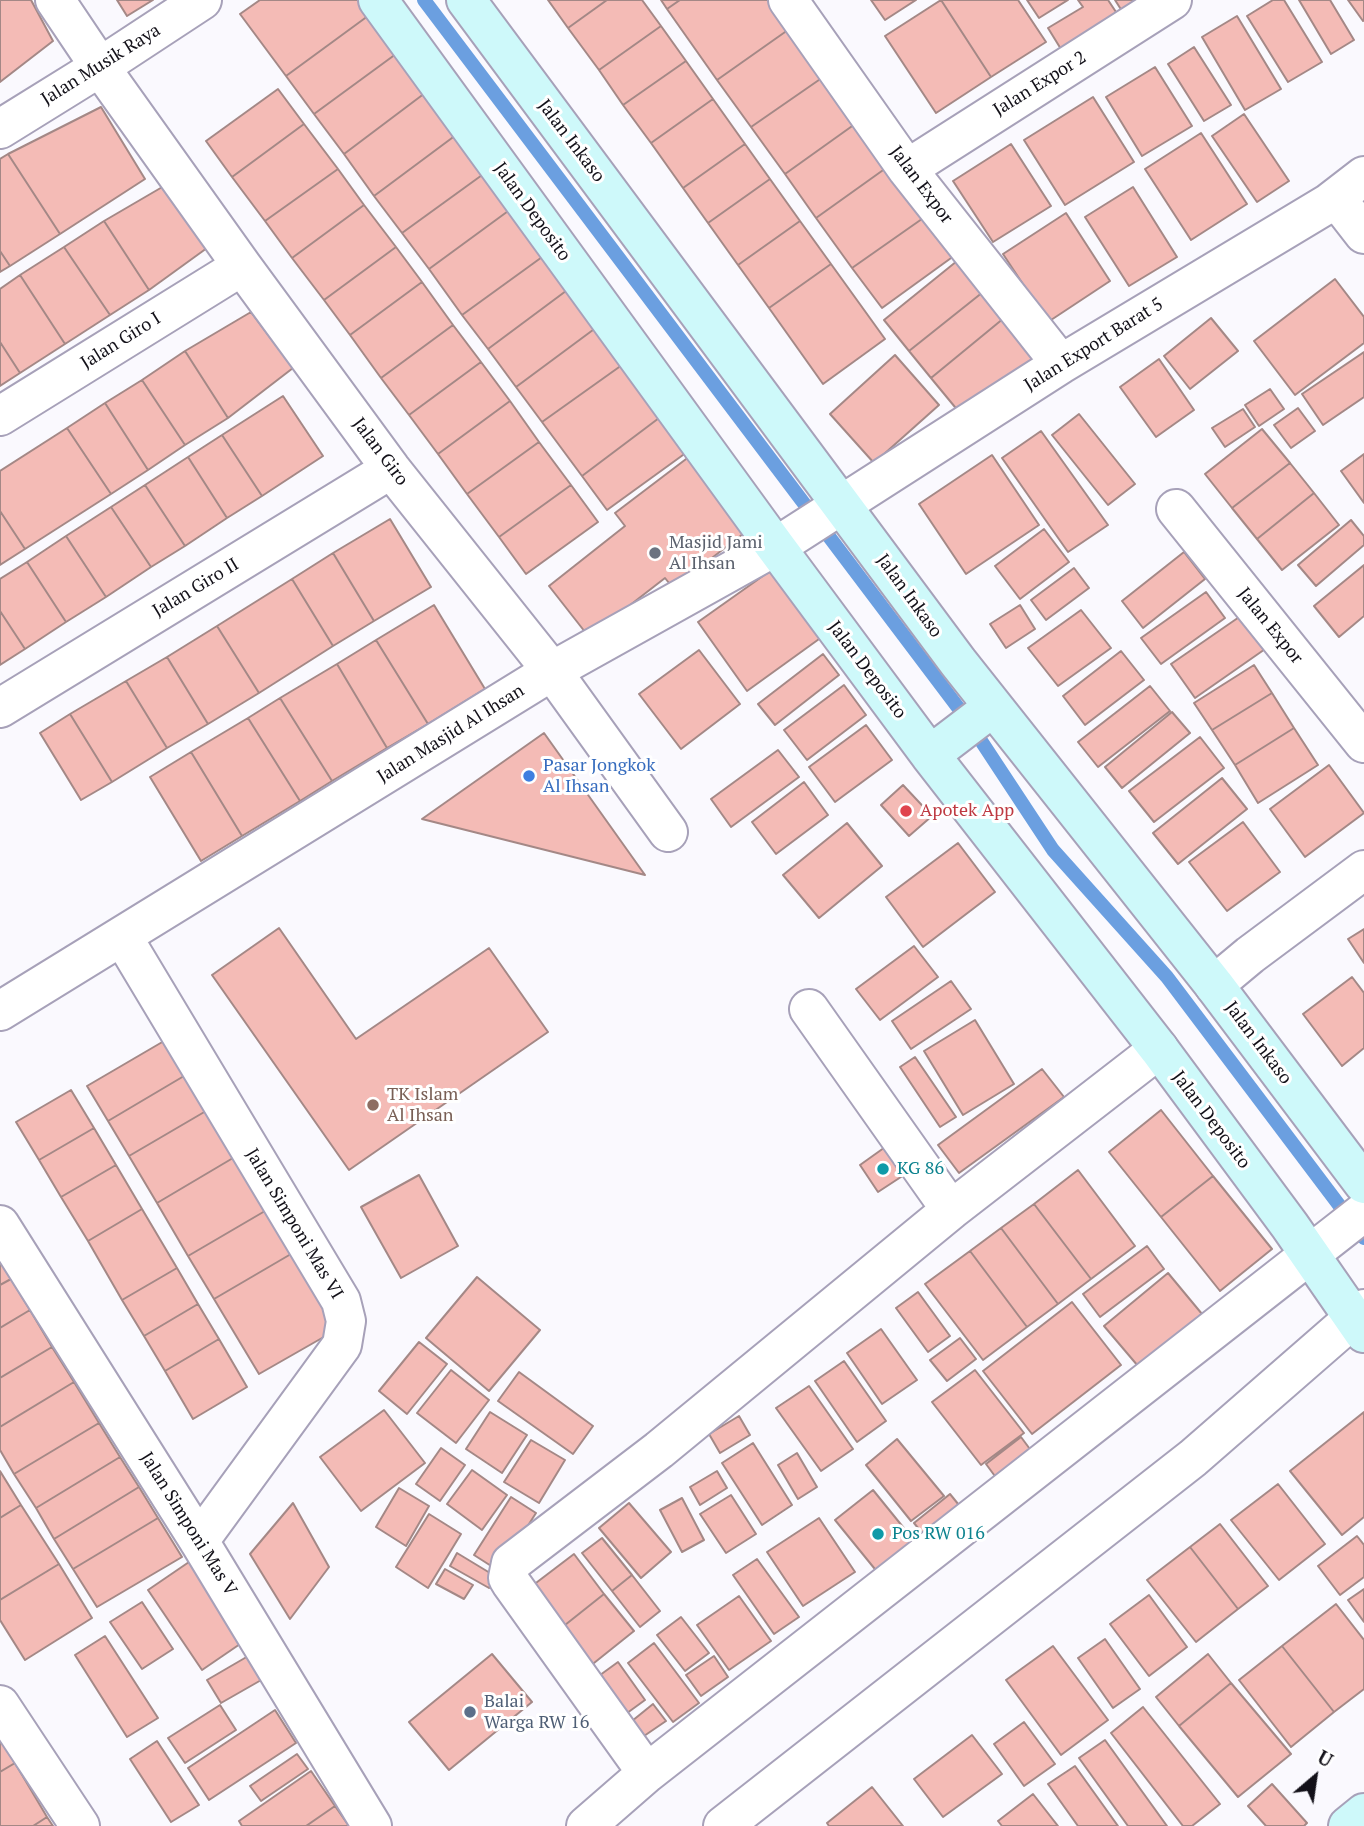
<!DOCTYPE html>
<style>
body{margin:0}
#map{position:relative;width:1364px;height:1826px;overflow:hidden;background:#faf9fe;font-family:"PT Serif",serif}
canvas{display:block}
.north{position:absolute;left:1280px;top:1742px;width:70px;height:70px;-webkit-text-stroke:5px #fff;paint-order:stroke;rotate:29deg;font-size:19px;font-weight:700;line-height:28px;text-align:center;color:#131119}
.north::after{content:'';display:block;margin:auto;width:24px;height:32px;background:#131119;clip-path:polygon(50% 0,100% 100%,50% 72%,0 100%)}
</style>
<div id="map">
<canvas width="1364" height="1826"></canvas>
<div class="north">U</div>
</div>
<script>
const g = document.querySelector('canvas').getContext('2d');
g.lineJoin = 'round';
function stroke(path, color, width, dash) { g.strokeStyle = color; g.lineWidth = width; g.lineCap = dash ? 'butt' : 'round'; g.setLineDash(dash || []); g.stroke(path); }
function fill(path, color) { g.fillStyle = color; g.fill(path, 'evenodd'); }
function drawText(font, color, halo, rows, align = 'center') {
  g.font = font + ' "PT Serif",serif'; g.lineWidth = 6; g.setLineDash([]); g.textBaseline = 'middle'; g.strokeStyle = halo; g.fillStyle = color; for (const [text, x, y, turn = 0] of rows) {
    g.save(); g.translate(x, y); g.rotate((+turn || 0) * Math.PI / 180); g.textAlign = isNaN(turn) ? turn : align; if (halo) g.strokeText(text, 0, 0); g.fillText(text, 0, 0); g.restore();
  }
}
stroke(new Path2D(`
 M424,0L966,718L1053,850L1167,977L1364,1238`), '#6b9fe0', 14);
const building = new Path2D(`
 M0,0H31L53,41L0,82Z
 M117,0H153L127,16Z
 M260,0H362L372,13L286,76L240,14Z
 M548,0H607L568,28Z
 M607,0H642L661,26L599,70L568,28Z
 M661,0H680L667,9Z
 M680,0H777L795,25L717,80L667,9Z
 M871,0H916L885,20Z
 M941,0H1018L1046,42L991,77Z
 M941,0L991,77L936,113L885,36Z
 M1027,0H1068L1039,18Z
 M1078,0H1108L1120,18L1064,54L1048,28L1083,7Z
 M1115,0H1139L1122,11Z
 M1273,0H1284L1322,62L1288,82L1247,16Z
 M1299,0H1330L1354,40L1331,54Z
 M1348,0H1364V20L1363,21Z
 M372,13L400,51L314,114L286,76Z
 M1237,16L1281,89L1245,110L1202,37Z
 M795,25L829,73L751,127L717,80Z
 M661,26L686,61L623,105L599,70Z
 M1194,47L1231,105L1204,121L1168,64Z
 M400,51L429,90L344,154L314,114Z
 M686,61L713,99L651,143L623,105Z
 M1155,67L1192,126L1142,156L1106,97Z
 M829,73L862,119L785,174L751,127Z
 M278,89L304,124L232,177L206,141Z
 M429,90L460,132L374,196L344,154Z
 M1093,97L1134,162L1065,205L1024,140Z
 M713,99L745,144L683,188L651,143Z
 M101,107L145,179L60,234L8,154Z
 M1244,114L1289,181L1257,202L1212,136Z
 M862,119L893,163L816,218L785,174Z
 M304,124L338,169L265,221L232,177Z
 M460,132L489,170L402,233L374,196Z
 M1201,133L1247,204L1191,240L1145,169Z
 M745,144L770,179L708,223L683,188Z
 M1011,144L1051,206L993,242L953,181Z
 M8,154L60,234L10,266L0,251V159Z
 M893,163L929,214L852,268L816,218Z
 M338,169L364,205L292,258L265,221Z
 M489,170L515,206L429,269L402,233Z
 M770,179L800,221L738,265L708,223Z
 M164,186L207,248L149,290L104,221Z
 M1133,187L1177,257L1129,286L1085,217Z
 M364,205L396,247L324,300L292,258Z
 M515,206L549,252L462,315L429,269Z
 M1066,213L1110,281L1048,322L1003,254Z
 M929,214L958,253L882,308L852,268Z
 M104,221L149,290L110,315L64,247Z
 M800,221L831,264L769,308L738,265Z
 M64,247L110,315L65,344L20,275Z
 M396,247L422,282L350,335L324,300Z
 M0,251L10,266L0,272Z
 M549,252L574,285L488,349L462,315Z
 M957,261L983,292L909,351L884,320Z
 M831,264L885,339L823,384L769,308Z
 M20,275L65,344L20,373L0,342V289Z
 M1335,279L1364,317V343L1295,395L1254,341Z
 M422,282L453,325L381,378L350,335Z
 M574,285L601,324L516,387L488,349Z
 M983,292L1004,318L931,378L909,351Z
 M251,312L293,368L228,418L185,351Z
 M1004,318L1037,359L964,418L931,378Z
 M1211,318L1238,351L1190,389L1164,356Z
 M601,324L629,360L542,422L516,387Z
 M453,325L481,362L409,415L381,378Z
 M0,342L20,373L0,386Z
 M185,351L228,418L185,445L142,380Z
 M1364,352V397L1323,425L1302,394Z
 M895,355L939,405L874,463L830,414Z
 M1159,359L1194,410L1156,437L1120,387Z
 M629,360L667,412L582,476L542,422Z
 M481,362L510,401L438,454L409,415Z
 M142,380L185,445L148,470L105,403Z
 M1270,389L1284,409L1259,426L1245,405Z
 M283,396L323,456L262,496L222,435Z
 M510,401L539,442L467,494L438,454Z
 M105,403L148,470L111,494L67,428Z
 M1298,408L1315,431L1291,448L1274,425Z
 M1243,409L1255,427L1225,447L1212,428Z
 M667,412L694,447L607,510L582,476Z
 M1079,414L1135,484L1108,505L1052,435Z
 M67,428L111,494L25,549L0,511V471Z
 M1262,429L1290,463L1232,508L1205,474Z
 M1041,431L1108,525L1068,552L1002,458Z
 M222,435L262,496L227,518L188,457Z
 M539,442L571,485L499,537L467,494Z
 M694,453L752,527L673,588L665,578L589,637L549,586L625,526L615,513Z
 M1364,454V503L1341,471Z
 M992,455L1039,525L966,574L919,504Z
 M188,457L227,518L185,546L145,485Z
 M1290,463L1314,493L1257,539L1232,508Z
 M145,485L185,546L151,567L111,507Z
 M571,485L598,522L526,574L499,537Z
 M1314,493L1339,525L1282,570L1257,539Z
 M111,507L151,567L106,597L66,536Z
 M0,511L25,549L0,565Z
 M390,519L431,587L374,621L333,553Z
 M1351,520L1364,536V545L1316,586L1298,565Z
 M1044,529L1069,562L1020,599L995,566Z
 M66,536L106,597L66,622L27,562Z
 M1184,552L1205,579L1143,628L1122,601Z
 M333,553L374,621L333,646L292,579Z
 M27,562L66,622L25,649L0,611V579Z
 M1364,565V616L1339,637L1314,606Z
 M777,566L826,634L747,691L698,622Z
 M1074,568L1089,588L1046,620L1031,600Z
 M292,579L333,646L259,693L217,626Z
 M1206,592L1225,618L1161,664L1141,638Z
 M434,605L485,689L428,724L376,640Z
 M1020,605L1035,629L1006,648L990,624Z
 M1081,610L1111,648L1058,686L1028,648Z
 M0,611L25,649L0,665Z
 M1245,613L1268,647L1195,698L1171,664Z
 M217,626L259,693L208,724L167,657Z
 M376,640L428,724L387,748L337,664Z
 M699,650L740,704L681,749L639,694Z
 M1121,651L1144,680L1085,725L1063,696Z
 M823,654L839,675L775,725L758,704Z
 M167,657L208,724L167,748L126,681Z
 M337,664L387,748L332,781L280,698Z
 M1254,665L1272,693L1212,730L1194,703Z
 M126,681L167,748L112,782L70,714Z
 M844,685L866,715L807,760L784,730Z
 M1150,686L1170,711L1098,767L1078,742Z
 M1272,693L1294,728L1235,765L1212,730Z
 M280,698L332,781L300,801L248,718Z
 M1172,712L1190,733L1122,788L1105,767Z
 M70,714L112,782L81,800L40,733Z
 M248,718L300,801L242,836L191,752Z
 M866,725L892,760L835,802L809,767Z
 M1294,728L1318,765L1258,803L1235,765Z
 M544,733L645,875L422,819Z
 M1200,737L1224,768L1154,822L1129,791Z
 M778,750L799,777L731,827L711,799Z
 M191,752L242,836L201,861L150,777Z
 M1329,765L1364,813L1305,857L1270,809Z
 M1222,778L1247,809L1178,864L1153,833Z
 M804,782L828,815L776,854L752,822Z
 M903,785L932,816L909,836L881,805Z
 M1243,822L1280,872L1227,911L1189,862Z
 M847,823L882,866L819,918L783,875Z
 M958,843L995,892L923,947L886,897Z
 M279,928L356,1039L489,948L548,1032L349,1170L212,975Z
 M1364,929V963L1348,939Z
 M914,946L938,977L880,1020L856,989Z
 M1352,977L1364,993V1048L1342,1066L1303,1014Z
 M951,981L971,1009L911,1049L892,1021Z
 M975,1020L1014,1084L963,1115L924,1051Z
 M164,1041L184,1076L108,1121L87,1086Z
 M915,1057L956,1117L940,1127L900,1067Z
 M1042,1069L1064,1097L959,1173L938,1145Z
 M184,1076L206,1111L129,1156L108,1121Z
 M71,1090L94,1128L39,1160L16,1122Z
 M1161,1110L1213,1176L1161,1217L1109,1152Z
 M206,1111L233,1158L157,1203L129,1156Z
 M94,1128L116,1165L61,1197L39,1160Z
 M888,1145L907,1173L878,1192L860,1165Z
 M233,1158L265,1211L188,1256L157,1203Z
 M116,1165L142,1209L88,1241L61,1197Z
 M1078,1170L1135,1246L1091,1279L1034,1204Z
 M419,1175L458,1246L401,1278L361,1207Z
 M1213,1176L1272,1249L1220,1291L1161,1217Z
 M1034,1204L1091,1279L1058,1304L1001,1228Z
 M142,1209L177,1268L122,1300L88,1241Z
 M265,1211L291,1254L214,1299L188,1256Z
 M1001,1228L1058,1304L1027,1327L970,1251Z
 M1147,1246L1164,1269L1100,1317L1083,1294Z
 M970,1251L1027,1327L983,1360L925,1284Z
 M291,1254L336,1330L259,1374L214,1299Z
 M0,1261L11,1279L0,1285Z
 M177,1268L198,1304L144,1336L122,1300Z
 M1168,1273L1202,1314L1138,1366L1104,1326Z
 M477,1277L540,1330L489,1391L426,1338Z
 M11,1279L30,1310L0,1328V1285Z
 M918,1292L950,1336L928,1352L896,1308Z
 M1072,1302L1121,1365L1032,1434L983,1371Z
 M198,1304L219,1339L165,1371L144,1336Z
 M30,1310L52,1347L0,1378V1328Z
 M881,1329L917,1380L882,1404L847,1353Z
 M960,1338L976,1359L947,1381L930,1360Z
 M219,1339L247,1387L193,1419L165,1371Z
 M419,1342L447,1364L407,1414L379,1391Z
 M52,1347L74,1382L0,1427V1378Z
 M844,1361L886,1421L857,1442L815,1381Z
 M451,1370L489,1400L456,1443L417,1413Z
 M975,1370L1024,1433L981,1465L932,1402Z
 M519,1372L593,1426L573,1454L498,1401Z
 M74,1382L99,1423L14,1474L0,1450V1427Z
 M809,1386L853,1449L821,1471L776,1408Z
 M384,1410L425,1463L361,1511L320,1457Z
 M490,1412L527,1435L502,1473L466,1449Z
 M1364,1412V1517L1342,1535L1290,1471Z
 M739,1416L750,1435L720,1453L709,1434Z
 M99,1423L120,1457L36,1508L14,1474Z
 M1021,1437L1038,1460L1003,1487L986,1464Z
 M897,1439L944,1496L911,1521L866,1465Z
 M531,1440L565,1460L539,1503L504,1482Z
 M753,1443L792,1505L762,1525L722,1463Z
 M441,1448L465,1465L440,1501L416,1484Z
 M797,1453L817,1487L798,1499L778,1465Z
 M120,1457L139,1487L54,1539L36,1508Z
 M472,1470L507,1495L482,1530L447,1504Z
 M0,1471L21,1505L0,1518Z
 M717,1471L727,1488L700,1505L690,1487Z
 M1278,1484L1325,1544L1279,1580L1231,1520Z
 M139,1487L158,1518L73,1569L54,1539Z
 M399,1488L429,1506L406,1546L376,1527Z
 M873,1490L920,1548L883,1579L835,1520Z
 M950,1494L967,1515L931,1544L914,1523Z
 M731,1495L756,1534L726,1553L700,1514Z
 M511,1497L536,1513L499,1571L474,1555Z
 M682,1498L704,1540L682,1552L660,1510Z
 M293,1503L329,1567L290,1619L250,1554Z
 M629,1503L671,1552L641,1578L599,1528Z
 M21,1505L59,1564L0,1600V1518Z
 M429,1514L461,1534L428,1588L396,1567Z
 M158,1518L182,1557L97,1607L73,1569Z
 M819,1518L855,1572L803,1606L767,1552Z
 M1220,1524L1268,1586L1238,1609L1190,1547Z
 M1357,1536L1364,1545V1577L1340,1595L1318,1566Z
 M602,1538L632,1575L612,1591L582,1553Z
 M1190,1547L1238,1609L1196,1642L1147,1580Z
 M457,1553L495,1576L489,1588L450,1566Z
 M574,1554L604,1594L560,1629L528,1589Z
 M757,1559L799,1617L774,1634L733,1575Z
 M189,1562L243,1642L202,1670L148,1590Z
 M59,1564L92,1618L25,1660L0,1620V1600Z
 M445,1569L473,1585L464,1599L436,1584Z
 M632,1575L660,1611L640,1627L612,1591Z
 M1364,1589V1622L1348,1600Z
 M604,1594L634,1631L589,1667L560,1629Z
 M1149,1595L1187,1647L1149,1676L1110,1624Z
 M739,1596L771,1641L729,1670L697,1625Z
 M142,1602L173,1649L142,1669L110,1622Z
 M1336,1604L1364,1640V1689L1334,1712L1282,1646Z
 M681,1617L709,1653L685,1671L657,1635Z
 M105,1636L158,1718L127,1737L75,1655Z
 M1105,1639L1140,1689L1113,1708L1078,1658Z
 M654,1643L699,1703L673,1722L628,1663Z
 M1053,1646L1108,1720L1061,1755L1006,1680Z
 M1282,1646L1334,1712L1291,1747L1239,1680Z
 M262,1648L277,1671L221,1703L207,1680Z
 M492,1654L532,1702L449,1770L409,1722Z
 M1208,1654L1231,1683L1179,1726L1156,1697Z
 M714,1656L728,1677L701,1696L686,1675Z
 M618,1662L645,1700L623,1716L596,1678Z
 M1231,1683L1291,1754L1238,1797L1179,1726Z
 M653,1704L666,1721L644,1736L632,1721Z
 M220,1705L236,1730L185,1763L168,1738Z
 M1143,1707L1220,1804L1192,1826H1183L1111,1733Z
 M275,1710L296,1743L209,1800L188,1768Z
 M1024,1722L1055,1764L1024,1786L994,1744Z
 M972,1735L1002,1774L943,1817L914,1779Z
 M0,1738L15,1763L0,1772Z
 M1105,1740L1167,1826H1128L1079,1758Z
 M157,1741L199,1805L171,1822L130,1759Z
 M297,1754L308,1769L261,1801L250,1786Z
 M15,1763L47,1817L33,1826H0V1772Z
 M1075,1766L1118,1826H1078L1048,1784Z
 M311,1771L335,1806L306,1826H242L239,1821Z
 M1272,1784L1307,1823L1304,1826H1266L1248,1806Z
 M872,1787L903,1826H829L827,1823Z
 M1033,1794L1058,1826H1002L998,1821Z
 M335,1806L349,1826H306Z
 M47,1817L53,1826H33Z`);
fill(building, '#f4bbb6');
stroke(building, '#a48886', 2);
const street = new Path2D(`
 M55,0L100,67L242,266L391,469L552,671L668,832
 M788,0L907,169L1061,364
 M0,129L100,67L202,0
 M907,169L1172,0
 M1336,198L1364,234
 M0,416L242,266
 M1176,509L1364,743
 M0,708L391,469
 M122,936L341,1301L346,1321L342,1345L199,1541
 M1214,985L1250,955L1364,870
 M809,1009L951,1210
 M0,1011L552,671L785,541L1061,364L1329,203L1364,176
 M0,1225L199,1541L372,1826
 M0,1705L80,1826
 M647,1773L511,1583L508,1578L511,1563L659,1450L951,1210L1159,1049
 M586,1826L647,1773L1364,1212
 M723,1826L1193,1458L1364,1309`);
const secondary = new Path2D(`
 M378,0L775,546L930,755L1159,1049L1290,1226L1364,1333
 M466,0L958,662L1214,985L1364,1184
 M930,755L993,707
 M1348,1826L1364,1813`);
stroke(street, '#a7a1b9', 42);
stroke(secondary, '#a7a1b9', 42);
stroke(street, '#fff', 38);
stroke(secondary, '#cef9fa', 38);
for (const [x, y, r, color] of [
 [655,553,7,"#6b7280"],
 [529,776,7,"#3f7fe0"],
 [906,811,7,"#e0444e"],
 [373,1105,7,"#8d6e63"],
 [883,1169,7,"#0f9aa8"],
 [878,1534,7,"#0f9aa8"],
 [470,1712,7,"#5c6f8a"]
]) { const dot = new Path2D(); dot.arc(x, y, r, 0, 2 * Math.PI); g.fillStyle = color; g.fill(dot); stroke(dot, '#fff', 2.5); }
drawText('18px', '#131119', '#fff', [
 ["Jalan Musik Raya",101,65,-32],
 ["Jalan Expor 2",1040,84,-32],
 ["Jalan Inkaso",571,141,53],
 ["Jalan Expor",921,185,53],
 ["Jalan Deposito",532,212,54],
 ["Jalan Giro I",121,341,-32],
 ["Jalan Export Barat 5",1094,345,-32],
 ["Jalan Giro",380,452,53],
 ["Jalan Giro II",196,588,-31],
 ["Jalan Inkaso",909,596,54],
 ["Jalan Expor",1270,626,51],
 ["Jalan Deposito",867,670,53],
 ["Jalan Masjid Al Ihsan",451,734,-32],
 ["Jalan Inkaso",1258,1043,53],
 ["Jalan Deposito",1211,1120,53],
 ["Jalan Simponi Mas VI",294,1224,59],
 ["Jalan Simponi Mas V",188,1524,58]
]);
drawText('18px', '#5b616d', '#fff', [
 ["Masjid Jami",669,543],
 ["Al Ihsan",669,564]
], 'left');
drawText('18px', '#366cbe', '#fff', [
 ["Pasar Jongkok",543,766],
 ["Al Ihsan",543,787]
], 'left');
drawText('18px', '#be3a42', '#fff', [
 ["Apotek App",920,811]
], 'left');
drawText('18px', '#785e54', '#fff', [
 ["TK Islam",387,1095],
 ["Al Ihsan",387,1116]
], 'left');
drawText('18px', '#0d838f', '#fff', [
 ["KG 86",897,1169],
 ["Pos RW 016",892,1534]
], 'left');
drawText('18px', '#4e5e75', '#fff', [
 ["Balai",484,1702],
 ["Warga RW 16",484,1723]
], 'left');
</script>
